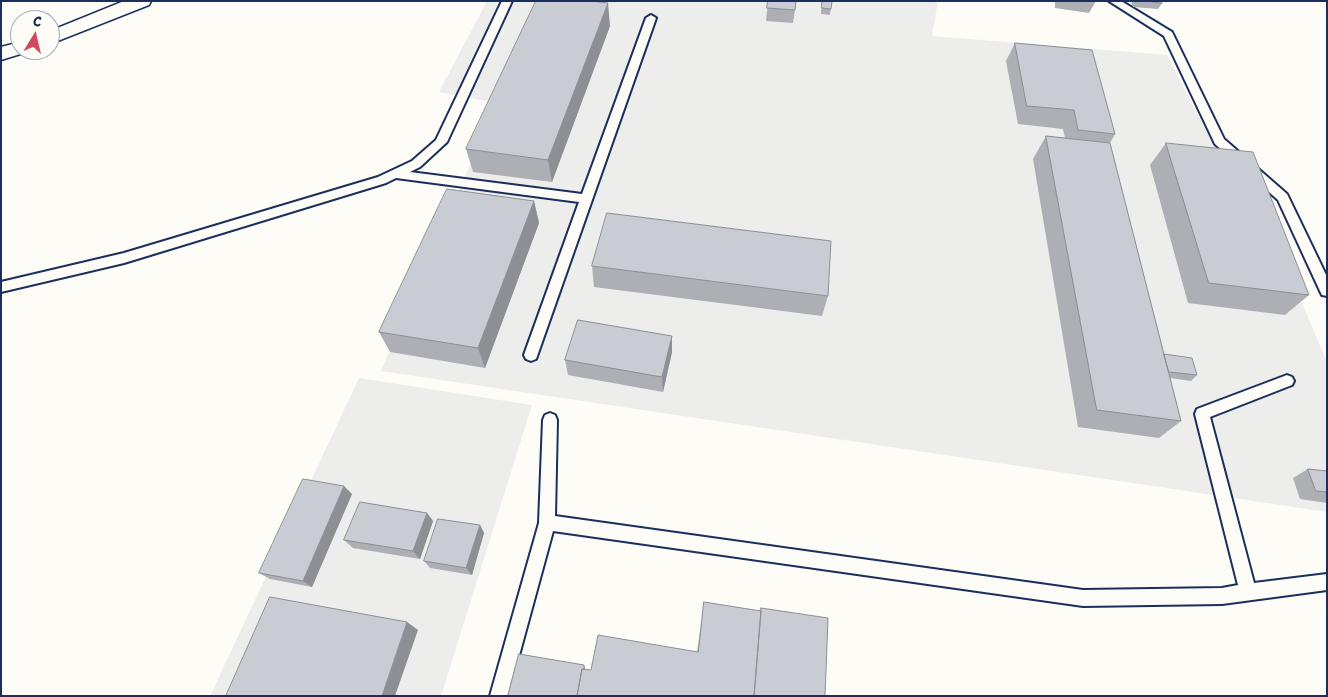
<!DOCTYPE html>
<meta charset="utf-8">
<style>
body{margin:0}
#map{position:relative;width:1328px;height:697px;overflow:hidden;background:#fdfcf7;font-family:"Shantell Sans",sans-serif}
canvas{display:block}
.frame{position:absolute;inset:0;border:2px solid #1b2f5e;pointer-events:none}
.north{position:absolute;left:10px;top:10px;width:50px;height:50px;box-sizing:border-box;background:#fdfcf7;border:1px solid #a3aaba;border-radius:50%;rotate:9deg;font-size:14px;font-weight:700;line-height:20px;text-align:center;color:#1b2f5e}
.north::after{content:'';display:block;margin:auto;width:18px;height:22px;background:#d1495b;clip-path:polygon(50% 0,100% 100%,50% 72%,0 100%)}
</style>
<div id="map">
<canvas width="1328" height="697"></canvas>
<div class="frame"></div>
<div class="north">С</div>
</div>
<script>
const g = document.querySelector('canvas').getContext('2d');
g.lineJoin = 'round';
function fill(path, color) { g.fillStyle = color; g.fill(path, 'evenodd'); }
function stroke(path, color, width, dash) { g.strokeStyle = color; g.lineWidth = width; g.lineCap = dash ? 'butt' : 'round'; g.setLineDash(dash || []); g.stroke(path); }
fill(new Path2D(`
 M487,1H938L932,36L1167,55L1214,146L1257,197L1327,362V512L381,371L497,103L439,92Z
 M359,378L532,405L441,696H210Z`), '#edeeec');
const lane = new Path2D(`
 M502,1H512L447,142L420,167L410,172L582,194L646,18L651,15L656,18L536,359L531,361L526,359L524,355L579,202L396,178L386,183L124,263L1,292V282L124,253L378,177L412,161L436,140Z
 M1109,1H1121L1172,32L1224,139L1287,194L1327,277V296L1322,295L1320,291L1278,200L1215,144L1164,36Z
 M1287,375L1292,377L1294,381L1292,385L1210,417L1254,583L1327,574V590L1222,604L1083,606L553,531L508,696H490L539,523L543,420L545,415L550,413L555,415L557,420L555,516L1083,590L1222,588L1238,585L1195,414L1197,409Z`);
const street = new Path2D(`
 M124,1H151L149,5L50,44V31Z
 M20,42V50H29L27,52L1,60V47Z`);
stroke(lane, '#1b2f5e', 4);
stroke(street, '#1b2f5e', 3);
fill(lane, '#fdfcf7');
fill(street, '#fdfcf7');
fill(new Path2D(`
 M768,1L795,10L793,23L766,21Z
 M822,1H832L830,15L821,14Z
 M1055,1H1096L1089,13L1055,8Z
 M1131,1H1161L1162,3L1158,9L1133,7Z
 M610,26L552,182L473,172L466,149Z
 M1015,43L1115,134L1110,143L1164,354L1197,375L1191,381L1170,378L1181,421L1159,438L1078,427L1033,159L1046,136L1065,138L1063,129L1018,124L1006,61Z
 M1166,143L1309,295L1285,315L1188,303L1150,165Z
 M534,201L539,223L485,368L390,352L379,332Z
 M592,266L828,296L822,316L594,287Z
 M672,336V352L663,392L568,375L565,360Z
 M1308,469L1327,471V503L1300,499L1293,478Z
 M352,494L312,587L270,579L259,573Z
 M427,513L433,521L420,559L353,548L344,540Z
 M480,525L484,533L472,575L430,568L424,561Z
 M704,602L759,611L761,608L825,696H508L584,665L586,670H591L697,652Z`), '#adafb5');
fill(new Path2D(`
 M608,3L610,26L552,182L548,160Z
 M534,201L539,223L485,368L478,348Z
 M672,336V352L663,392L662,377Z
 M344,486L352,494L312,587L303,581Z
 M427,513L433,521L420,559L413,551Z
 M480,525L484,533L472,575L466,568Z
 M407,622L418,630L395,696H382Z`), '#8d8f94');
const building = new Path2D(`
 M536,1H592L608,3L548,160L466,149Z
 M768,1H796L795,10L767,8Z
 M822,1H832L831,9L822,8Z
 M1147,1H1161L1162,3Z
 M1015,43L1092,50L1115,134L1078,130L1074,110L1027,106Z
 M1046,136L1110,143L1181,421L1097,410Z
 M1166,143L1253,152L1309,295L1209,283Z
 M447,189L534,201L478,348L379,332Z
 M607,213L831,241L828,296L592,266Z
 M578,320L672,336L662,377L565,360Z
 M1164,354L1192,358L1197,375L1169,372Z
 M1308,469L1327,471V492L1316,491Z
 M303,479L344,486L303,581L259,573Z
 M360,502L427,513L413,551L344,540Z
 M438,519L480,525L466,568L424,561Z
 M270,597L407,622L382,696H226Z
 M704,602L761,611L754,696H577L582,669L591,670L598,635L698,652Z
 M761,608L828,618L825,696H754L761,611Z
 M519,654L584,665V669H582L577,696H508Z`);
fill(building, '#c9ccd3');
stroke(building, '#8d8f94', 1);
</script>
